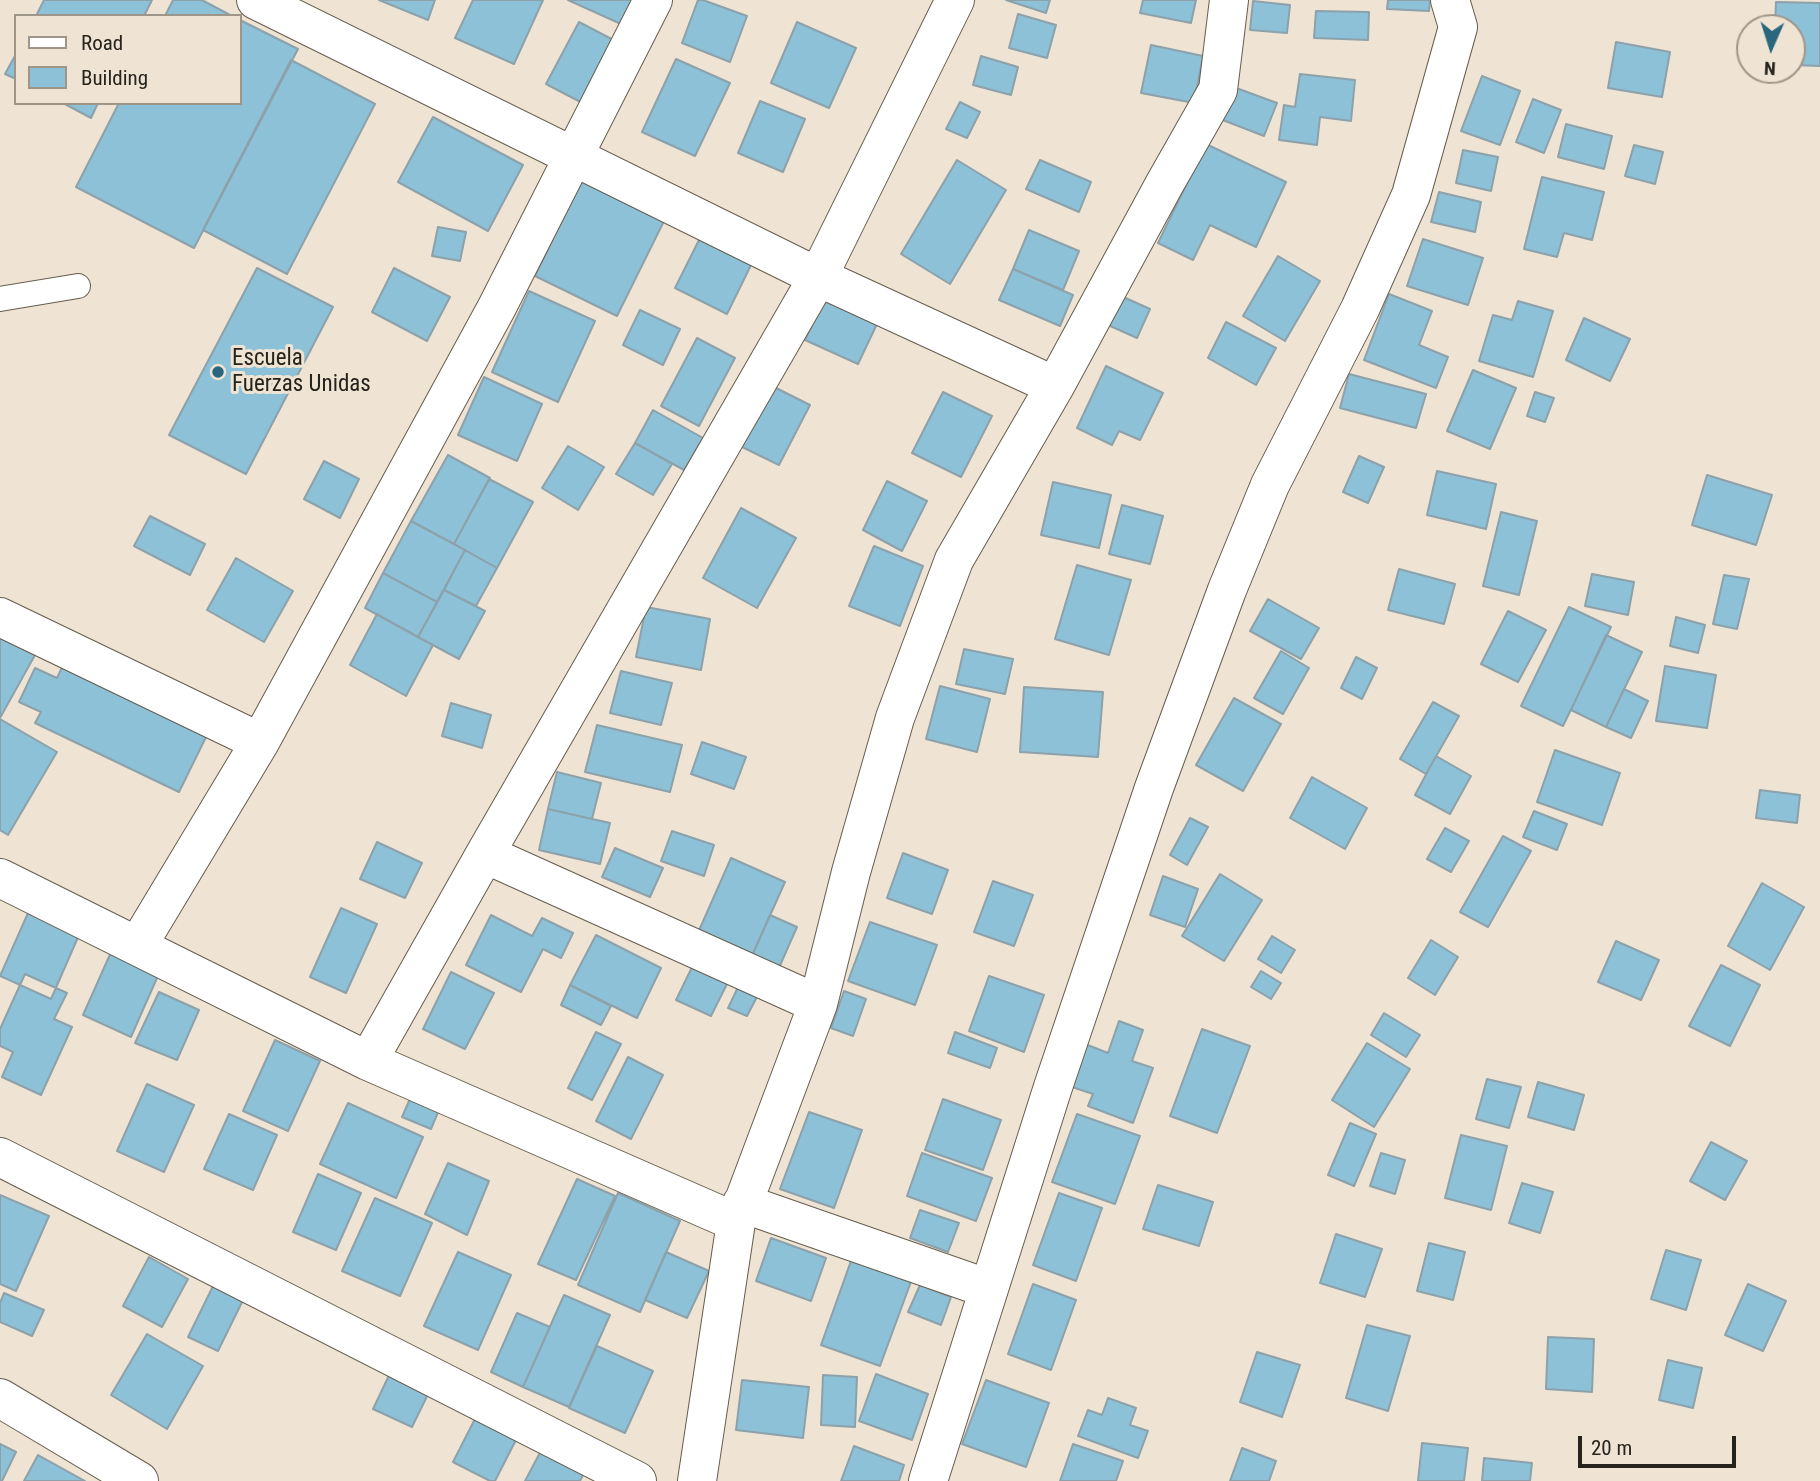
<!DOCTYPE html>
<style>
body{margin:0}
#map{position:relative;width:1820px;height:1481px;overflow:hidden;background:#efe4d3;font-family:"Roboto Condensed",sans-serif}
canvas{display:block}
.legend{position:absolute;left:14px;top:14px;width:228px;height:91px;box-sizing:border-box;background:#efe4d3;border:2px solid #9f968a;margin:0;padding:9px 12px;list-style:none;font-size:21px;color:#26221c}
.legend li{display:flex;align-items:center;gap:14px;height:35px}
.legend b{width:35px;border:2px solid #9f968a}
.north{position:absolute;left:1736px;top:14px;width:70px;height:70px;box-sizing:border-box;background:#efe4d3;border:2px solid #9f968a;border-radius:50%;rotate:183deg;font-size:19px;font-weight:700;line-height:28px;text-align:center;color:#26221c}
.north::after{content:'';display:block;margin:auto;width:24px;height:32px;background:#2a677e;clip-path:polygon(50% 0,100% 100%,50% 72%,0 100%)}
.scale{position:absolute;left:1578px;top:1436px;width:158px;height:32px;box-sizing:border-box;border:4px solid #26221c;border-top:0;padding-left:9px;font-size:21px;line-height:24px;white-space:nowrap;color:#26221c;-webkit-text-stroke:5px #efe4d3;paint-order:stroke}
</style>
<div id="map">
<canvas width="1820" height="1481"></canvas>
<ul class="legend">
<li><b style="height:9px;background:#fff"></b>Road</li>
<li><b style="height:19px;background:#8cc1d7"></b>Building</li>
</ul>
<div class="north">N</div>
<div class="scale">20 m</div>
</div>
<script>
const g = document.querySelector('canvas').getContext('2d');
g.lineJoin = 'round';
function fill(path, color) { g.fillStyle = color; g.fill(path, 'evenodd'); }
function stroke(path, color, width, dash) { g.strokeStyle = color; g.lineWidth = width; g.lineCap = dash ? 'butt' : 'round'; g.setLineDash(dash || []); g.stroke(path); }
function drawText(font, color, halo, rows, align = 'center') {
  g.font = font + ' "Roboto Condensed",sans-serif'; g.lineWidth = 6; g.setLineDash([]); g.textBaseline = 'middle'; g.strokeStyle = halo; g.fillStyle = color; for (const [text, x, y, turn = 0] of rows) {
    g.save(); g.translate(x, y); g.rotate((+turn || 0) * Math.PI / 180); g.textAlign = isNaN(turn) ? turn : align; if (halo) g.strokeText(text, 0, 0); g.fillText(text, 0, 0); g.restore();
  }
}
const building = new Path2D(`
 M44,0H152L144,16H36Z
 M173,0H202L232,16H165Z
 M379,0H435L428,20Z
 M473,0H543L514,64L455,38Z
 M568,0H645L632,29Z
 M698,0H703L747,16L730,62L682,43Z
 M1006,0H1050L1046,13Z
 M1143,0H1196L1191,23L1140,13Z
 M1388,0H1430L1429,11L1387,9Z
 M1253,1L1290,5L1287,33L1250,30Z
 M1776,2L1820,3V66L1792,65V28H1775Z
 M1316,11L1369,12L1368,40L1314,38Z
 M1018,14L1056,25L1047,58L1009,48Z
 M240,20L298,49L194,248L76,187L119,103H240Z
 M579,22L625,46L592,108L546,84Z
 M797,22L856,48L829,108L771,83Z
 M1616,42L1670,52L1662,97L1608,88Z
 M1151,45L1203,56L1194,103L1141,93Z
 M16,54V79L5,74Z
 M981,56L1018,67L1011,95L973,85Z
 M676,59L730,83L695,156L642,132Z
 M291,60L375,104L287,274L203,230Z
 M1300,74L1355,80L1351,121L1320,117L1317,145L1279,140L1284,105L1295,107Z
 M1482,76L1520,91L1500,145L1461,131Z
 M1228,85L1277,103L1264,136L1215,117Z
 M1533,99L1561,110L1544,153L1516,142Z
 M760,101L805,119L783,172L738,153Z
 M960,102L980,112L967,138L946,129Z
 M63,103H98L91,118Z
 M433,117L523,165L488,231L398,182Z
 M1566,124L1612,136L1604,169L1558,157Z
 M1206,144L1286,182L1256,247L1210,225L1193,260L1158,243Z
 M1634,145L1663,152L1655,184L1625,176Z
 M1463,150L1498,157L1491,191L1456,183Z
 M957,160L1006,190L950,284L901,254Z
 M1040,160L1091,182L1079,212L1026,189Z
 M583,177L666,217L617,316L535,276Z
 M1542,177L1604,192L1592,240L1564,233L1557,257L1524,249Z
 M1439,192L1481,202L1475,232L1431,222Z
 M438,227L466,232L460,261L432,256Z
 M1029,230L1079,251L1063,290L1013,269Z
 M702,234L754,259L727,314L675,288Z
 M1423,239L1483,258L1468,305L1407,286Z
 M1278,256L1320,281L1285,341L1243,316Z
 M257,268L333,307L246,474L169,435Z
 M394,268L450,297L427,341L372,312Z
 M1013,269L1073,295L1060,326L999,300Z
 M529,291L595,321L558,402L492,372Z
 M1389,294L1432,311L1419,345L1448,357L1436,388L1364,360Z
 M1121,296L1150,309L1137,338L1108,325Z
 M824,300L877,324L858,364L805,340Z
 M1518,301L1553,311L1533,377L1479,361L1493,315L1512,320Z
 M640,310L680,329L663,365L623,345Z
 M1584,318L1630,339L1610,381L1566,360Z
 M1226,322L1276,348L1256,385L1208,358Z
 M697,338L735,358L699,426L661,406Z
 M1106,366L1163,393L1140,440L1119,431L1112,445L1077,428Z
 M1473,370L1516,388L1490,449L1447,431Z
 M1349,374L1426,394L1416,428L1340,408Z
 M484,377L542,404L517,461L458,435Z
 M766,383L810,405L779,465L736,444Z
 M943,392L992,416L961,477L912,453Z
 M1535,392L1554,398L1545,422L1527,416Z
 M653,410L703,438L684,470L635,443Z
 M635,443L672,464L653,495L616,474Z
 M568,446L604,467L578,510L542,488Z
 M448,455L490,478L454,544L411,521Z
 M1359,456L1384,467L1368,503L1343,492Z
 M324,461L359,479L340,518L304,499Z
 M1437,471L1496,484L1486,529L1427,515Z
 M1707,475L1772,495L1756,545L1692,525Z
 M489,479L533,502L497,568L454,544Z
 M887,481L927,501L902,551L863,530Z
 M1053,482L1111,495L1099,548L1041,535Z
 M1122,505L1163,516L1150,564L1109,554Z
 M741,508L796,538L757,608L703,578Z
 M1501,512L1537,521L1519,595L1483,586Z
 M150,516L205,544L190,575L134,546Z
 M411,521L465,550L437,602L383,573Z
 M874,546L923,566L900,626L849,606Z
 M465,550L497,568L476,606L444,590Z
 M236,558L293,591L264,642L207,610Z
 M1077,565L1131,580L1109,655L1055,639Z
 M1399,569L1455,584L1444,624L1388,610Z
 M383,573L437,602L418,637L365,608Z
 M1592,574L1634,582L1628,615L1585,606Z
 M1724,575L1749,579L1737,629L1713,624Z
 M444,590L485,611L459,659L418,637Z
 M1268,599L1319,628L1301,659L1250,631Z
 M646,607L710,619L701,670L636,657Z
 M1569,607L1611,627L1563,726L1521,706Z
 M1508,611L1546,630L1518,682L1481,664Z
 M377,614L433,645L406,696L350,665Z
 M1676,617L1705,625L1698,653L1670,646Z
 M0,635L35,655L0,718Z
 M1606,635L1642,652L1606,727L1571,710Z
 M964,649L1013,659L1005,694L956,684Z
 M1281,651L1309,668L1283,714L1254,698Z
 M1356,657L1377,668L1362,699L1341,688Z
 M65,661L210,729L179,792L35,723L41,712L19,702L35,668L57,678Z
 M1665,666L1716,675L1707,728L1656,721Z
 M621,671L672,683L661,725L610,713Z
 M940,686L990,699L977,752L926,739Z
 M1024,687L1103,692L1098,757L1020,752Z
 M1624,689L1648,701L1631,738L1606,727Z
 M1234,698L1281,724L1243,791L1196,765Z
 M1433,702L1459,716L1426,774L1400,759Z
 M451,703L491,715L482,748L442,736Z
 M0,719L57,752L8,835L0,830Z
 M597,725L682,745L670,792L585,772Z
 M702,742L746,757L734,789L691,774Z
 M1555,750L1620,773L1602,825L1537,802Z
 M1436,756L1471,776L1450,814L1415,795Z
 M557,772L601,783L592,819L548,809Z
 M1312,777L1367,808L1345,849L1290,818Z
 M1760,790L1800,795L1797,823L1756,818Z
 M548,809L610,823L600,864L539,850Z
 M1534,811L1567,824L1557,850L1523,837Z
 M1190,818L1208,827L1187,865L1170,855Z
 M1445,828L1469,841L1451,872L1427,859Z
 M672,831L714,845L704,876L661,861Z
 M1503,836L1531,851L1488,927L1460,912Z
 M377,842L422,863L405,898L360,879Z
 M615,848L663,868L650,897L602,877Z
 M903,853L948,870L932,914L887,898Z
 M731,858L785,882L751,958L697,935Z
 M1220,874L1262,900L1224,961L1182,936Z
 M1163,876L1198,889L1185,927L1150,915Z
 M993,881L1033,895L1014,946L974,932Z
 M1762,883L1804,907L1770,970L1728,946Z
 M341,908L377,924L346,993L310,977Z
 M28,913L79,935L51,999L0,976Z
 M491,915L532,936L542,918L573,933L561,958L543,949L521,992L466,965Z
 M770,915L797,927L778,970L751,958Z
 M870,922L937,945L915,1005L848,981Z
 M596,935L661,968L637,1018L570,985Z
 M1272,936L1295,950L1281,973L1258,959Z
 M1431,940L1458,957L1435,995L1408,978Z
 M116,941L164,962L131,1037L83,1015Z
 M1616,941L1659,960L1641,1000L1598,982Z
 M695,961L730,978L711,1016L676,1000Z
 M1721,965L1760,985L1730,1046L1689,1026Z
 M1261,971L1281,983L1271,999L1251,987Z
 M451,972L494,993L465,1049L423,1029Z
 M25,974L67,993L54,1019L72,1027L41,1095L2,1077L13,1052L0,1046V1029Z
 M989,976L1044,995L1024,1052L969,1031Z
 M740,983L759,993L747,1016L728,1008Z
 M570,985L611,1006L601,1025L561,1005Z
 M844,991L866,999L853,1036L831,1028Z
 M159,992L199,1010L177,1060L135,1043Z
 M1384,1013L1420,1035L1406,1057L1371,1035Z
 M1119,1021L1143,1030L1132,1061L1153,1068L1133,1123L1088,1106L1093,1094L1069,1086L1085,1044L1108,1053Z
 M1202,1029L1250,1046L1217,1133L1170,1116Z
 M596,1032L621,1044L592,1100L568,1088Z
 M955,1032L997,1048L990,1068L948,1053Z
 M275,1040L320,1061L288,1131L243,1111Z
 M1367,1043L1410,1069L1374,1127L1332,1100Z
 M628,1057L663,1075L631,1139L596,1121Z
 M1487,1079L1521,1087L1509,1128L1476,1119Z
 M1538,1082L1584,1095L1574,1130L1528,1117Z
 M147,1084L194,1105L164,1172L117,1151Z
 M413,1092L441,1105L431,1129L402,1117Z
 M943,1099L1001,1120L983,1170L925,1150Z
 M348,1103L423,1137L396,1198L320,1164Z
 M809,1112L862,1130L834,1208L780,1189Z
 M229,1114L277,1135L253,1190L204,1169Z
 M1077,1114L1140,1136L1115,1204L1052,1182Z
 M1350,1123L1376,1134L1354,1186L1328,1175Z
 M1461,1135L1507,1146L1491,1210L1445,1198Z
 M1711,1142L1747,1161L1725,1200L1690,1181Z
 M922,1153L992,1178L976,1221L907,1196Z
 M1381,1153L1405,1160L1395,1194L1370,1186Z
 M448,1163L489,1181L467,1235L425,1214Z
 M318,1174L361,1193L336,1250L293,1232Z
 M577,1179L615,1196L576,1280L538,1264Z
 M1522,1183L1553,1192L1540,1233L1509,1223Z
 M1158,1185L1213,1202L1199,1246L1143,1229Z
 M618,1193L680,1221L640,1312L578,1285Z
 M1059,1193L1102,1208L1076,1281L1033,1265Z
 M0,1195L49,1216L16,1291L0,1284Z
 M375,1198L432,1223L400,1296L342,1271Z
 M920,1210L959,1223L948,1252L910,1238Z
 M1336,1234L1382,1249L1365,1297L1320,1283Z
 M771,1238L826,1258L811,1301L756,1281Z
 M1429,1243L1465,1252L1453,1300L1417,1291Z
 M1666,1250L1701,1260L1686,1310L1651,1299Z
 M458,1252L511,1275L478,1350L424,1326Z
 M666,1252L709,1271L687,1318L645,1300Z
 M149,1257L188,1279L162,1327L123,1306Z
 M852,1258L912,1279L880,1366L821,1345Z
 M216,1280L246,1294L218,1351L188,1337Z
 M1033,1284L1076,1300L1051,1370L1008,1354Z
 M1748,1284L1786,1301L1763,1351L1725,1335Z
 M920,1285L951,1297L941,1325L908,1312Z
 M4,1293L44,1310L32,1336L0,1322V1303Z
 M564,1295L610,1315L569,1407L523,1387Z
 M517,1313L550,1327L523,1387L491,1372Z
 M1367,1325L1410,1336L1388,1411L1346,1398Z
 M147,1334L203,1366L167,1429L111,1395Z
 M1548,1337L1594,1339L1592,1392L1546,1389Z
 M597,1346L653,1371L625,1433L569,1408Z
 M1257,1352L1300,1365L1282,1417L1240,1402Z
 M1668,1360L1702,1368L1693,1408L1659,1400Z
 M393,1367L432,1386L412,1427L373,1409Z
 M876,1374L928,1394L912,1440L859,1421Z
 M823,1375L857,1377L855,1427L821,1425Z
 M742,1380L809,1387L803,1438L736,1430Z
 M986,1380L1049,1403L1026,1467L962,1444Z
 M1108,1398L1136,1408L1130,1425L1148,1431L1138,1458L1078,1436L1088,1410L1102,1415Z
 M478,1413L519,1434L495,1481H490L453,1462Z
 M1422,1443L1468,1448L1464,1481H1418Z
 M0,1444L16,1452L2,1481H0Z
 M1073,1444L1123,1461L1116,1481H1060Z
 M854,1446L904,1465L899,1481H841Z
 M543,1447L586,1469L580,1481H525Z
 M1242,1448L1276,1461L1269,1481H1230Z
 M38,1455L85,1481H24Z
 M1484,1458L1532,1463L1530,1481H1482Z`);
fill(building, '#8cc1d7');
stroke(building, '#8da1aa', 2);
const lane = new Path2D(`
 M0,299L78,286`);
const street = new Path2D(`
 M256,0L818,277L1055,386
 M0,617L260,742
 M485,854L818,1004
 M0,878L368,1061L736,1222
 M138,945L260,742L497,307L653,0
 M368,1061L485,854L818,277L955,0
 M0,1157L637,1481
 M742,1203L989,1289
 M0,1398L139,1481
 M697,1481L736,1222L818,1004L851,872L895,718L954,560L1055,386L1164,185L1218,90L1229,0
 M928,1481L1053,1087L1154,788L1227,590L1270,485L1360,309L1411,195L1458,27L1450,0`);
stroke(lane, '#665d4e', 26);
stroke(street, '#665d4e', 40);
stroke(lane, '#fff', 24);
stroke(street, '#fff', 38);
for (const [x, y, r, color] of [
 [218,372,7,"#2a677e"]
]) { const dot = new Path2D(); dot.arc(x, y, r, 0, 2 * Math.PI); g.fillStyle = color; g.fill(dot); stroke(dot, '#efe4d3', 2.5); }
drawText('23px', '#26221c', '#efe4d3', [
 ["Escuela",232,359],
 ["Fuerzas Unidas",232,385]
], 'left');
</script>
